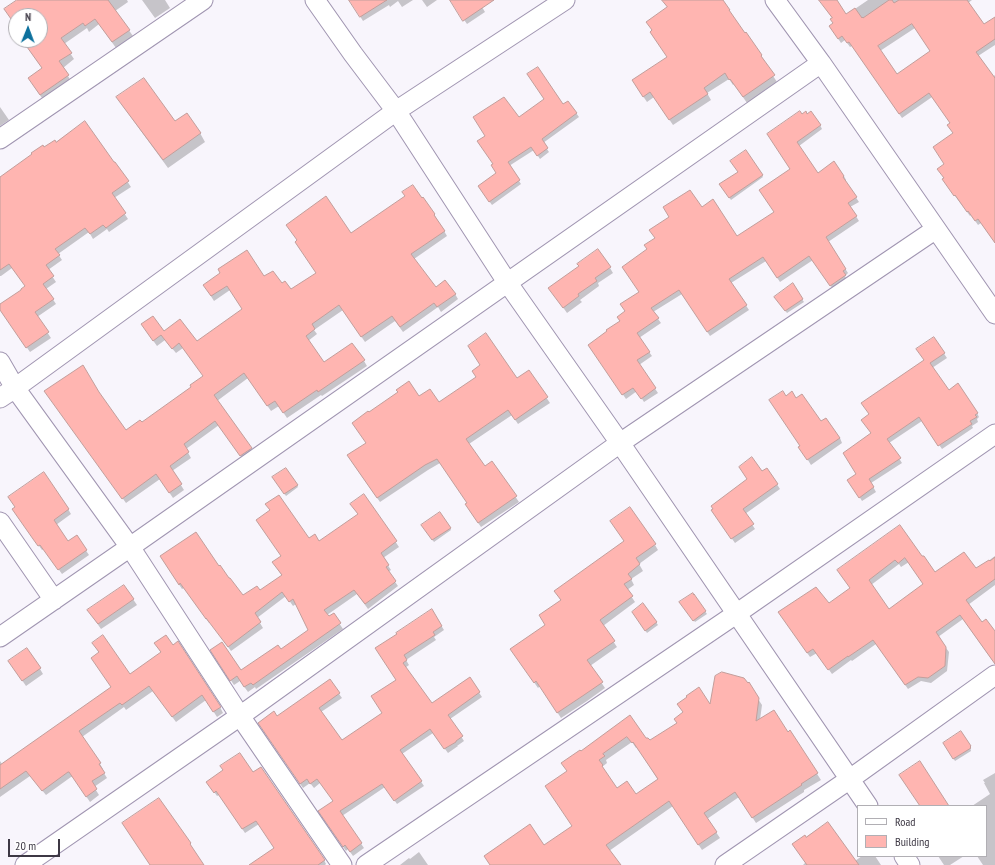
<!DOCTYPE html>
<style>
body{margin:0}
#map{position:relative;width:995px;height:865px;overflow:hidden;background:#f8f5fc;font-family:"PT Sans Narrow",sans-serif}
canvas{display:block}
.legend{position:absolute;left:857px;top:805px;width:130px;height:52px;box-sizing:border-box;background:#fff;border:1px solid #b1afb4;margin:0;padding:5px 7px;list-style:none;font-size:12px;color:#3d3844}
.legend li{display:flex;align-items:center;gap:8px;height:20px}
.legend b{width:20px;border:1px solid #b1afb4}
.north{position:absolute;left:8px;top:8px;width:40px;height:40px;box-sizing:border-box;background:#fff;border:1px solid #b1afb4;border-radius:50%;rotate:1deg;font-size:11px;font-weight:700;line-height:16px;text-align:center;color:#3d3844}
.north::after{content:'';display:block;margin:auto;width:14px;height:18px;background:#0c709d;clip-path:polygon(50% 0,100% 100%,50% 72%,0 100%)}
.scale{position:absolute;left:8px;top:839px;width:52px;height:18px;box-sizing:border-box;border:2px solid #3d3844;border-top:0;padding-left:5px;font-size:12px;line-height:14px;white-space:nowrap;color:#3d3844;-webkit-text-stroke:3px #fff;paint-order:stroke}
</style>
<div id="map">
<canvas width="995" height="865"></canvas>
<ul class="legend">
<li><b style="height:5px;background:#fff"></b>Road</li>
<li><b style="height:11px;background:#ffb5b1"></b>Building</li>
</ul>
<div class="north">N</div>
<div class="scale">20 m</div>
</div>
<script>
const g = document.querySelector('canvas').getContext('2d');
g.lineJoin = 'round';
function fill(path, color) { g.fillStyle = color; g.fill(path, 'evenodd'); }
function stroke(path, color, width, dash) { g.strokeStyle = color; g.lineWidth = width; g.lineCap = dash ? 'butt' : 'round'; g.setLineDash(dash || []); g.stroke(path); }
fill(new Path2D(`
 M19,0H127L128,2L115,11L133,36L116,48L99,24L89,32L87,28L64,44L74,59L63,68L71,81L44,101L33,85L43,69L22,40H40V16H16V26L9,16Z
 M142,0H165L170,8L155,18Z
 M350,0H413L402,7L398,1L390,7L389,5L363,21Z
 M422,0H437L427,7Z
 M450,0H481L479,2L485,12L467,24Z
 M663,0H721L745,35L746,33L761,56L765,61L764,62L777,82L747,103L734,84L733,85L729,79L707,93L711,100L673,125L654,97L647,102L636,86L668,58V8Z
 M820,0H836L846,15L868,0H972L968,3L984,26L995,18V45L978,56L993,77L995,75V243L981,223L978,225L971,215L970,216L946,184L945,179V164L954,133L951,123L932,97L902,118L852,46L850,47L845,40L841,43L833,31L834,24L833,19ZM915,28L931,52L897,75L880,51Z
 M568,102L579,117L543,143L549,152L540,159L534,150L509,166L521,184L492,205L481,190L498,174L518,119L563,105Z
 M122,105L175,123L200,133L205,142L168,168Z
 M0,107L9,120L0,126Z
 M802,115L820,125L822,129L799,146L818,174L844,176L846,180L845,181L859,202L850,207L859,221L828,242L848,273L845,276L847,280L833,289L813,260L780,282L766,261L731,283L749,310L710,336L682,294L653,312L661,323L639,338L652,356L639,365L658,393L644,402L637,391L626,399L592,349L620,321L640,292L623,268L701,208L737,237L775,213L791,170Z
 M56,143L115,163L131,187L114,198L128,219L109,232L107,229L93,239L89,232L58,254L62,260L48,270L56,282L46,289L56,304L37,317L51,338L30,352L0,309V305L22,290L26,286L12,268L1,276H0V194L44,148Z
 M746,152L763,177L731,200L721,185L739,172Z
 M434,214L447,236L414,259L435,288L455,294L458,299L441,312L438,307L403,332L395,321L365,342L343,310L314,330L317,334L308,341L324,364L364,361L367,366L322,396L321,395L287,418L279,406L271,411L248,378L217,401L254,454L244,461L219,425L186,449L191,458L172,471L184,490L173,498L160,479L126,503L49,396L98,392L126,431L142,423L192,387L204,376L183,348L176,353L165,340L157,346L145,329L163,332L197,343L243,310L230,290L214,301L207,290L264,278L281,285L291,291L317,273L351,234Z
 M610,268L613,273L598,283L599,286L580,300L582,302L567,313L553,293Z
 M792,285L804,302L787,313L777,300Z
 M934,339L947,358L932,368L948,392L977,413L979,417L977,419L978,422L972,426L973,428L942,449L922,421L889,443L902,463L871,483L876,492L862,501L849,480L857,474L872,434L870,415L925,361Z
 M528,371L550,403L518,424L512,415L469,444L485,468L492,463L519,502L481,527L469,510L468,503L440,463L428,470L380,502L351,461L367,443L419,398L439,403L517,379Z
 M785,397L796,399L840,438L842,443L811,465L803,452Z
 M767,469L780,489L745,514L755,529L735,543L715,515L748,480Z
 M274,478L297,485L298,487L286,496Z
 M364,495L399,547L383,558L391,570L388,572L398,586L368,609L357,594L327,615L329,617L333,614L343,629L256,689L255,687L248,692L240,681L234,685L214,655L241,672L281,650L309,631L296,604L293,606L286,596L257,618L263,628L231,651L210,622L209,623L184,588L182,589L164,562L219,567L243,597L260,592L282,576L276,567L308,539L319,542L359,515L354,509Z
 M68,509L71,514L56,525L67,543L76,536L89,555L62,574L44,549L42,550L16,514Z
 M423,527L450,528L451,530L434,542Z
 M899,527L934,573L976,570L995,556V585L968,605L982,623L995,633V658L992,660L963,619L938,637L949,652L947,671L931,683L921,681L908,689L876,644L852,661L851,660L832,674L817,653L810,657L782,617L829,604L851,589ZM909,562L924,585L889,610L871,585L899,564L901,567Z
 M655,545L658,550L639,564L643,571L631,579L634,585L627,590L635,602L603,626L617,647L590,666L605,688L587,701L561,718L540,686L538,688L515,655L546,625L561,601L555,591Z
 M124,586L137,605L101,629L92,616Z
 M694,596L707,614L695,622L682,605Z
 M643,604L658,625L647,633L634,614Z
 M432,611L444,630L434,637L436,640L406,660L409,665L405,668L432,704L469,678L482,697L450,719L464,741L457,746H458L448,753L433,733L402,754L424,786L397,804L385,787L342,816L364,848L353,856L348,849L346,851L322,816L334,802L320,783L314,788L310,783L303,788L262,727L277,717L329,680L342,698L321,712L341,741L383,713L397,680L379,653Z
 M93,643L130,675L161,653L155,643L220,707L223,713L217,717L206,700L176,722L153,691L126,710L124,707L82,737L100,764L103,769L102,770L107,778L94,787L99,795L90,802L73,777H71L46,795L30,776L0,797V761L2,764L112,688L99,653Z
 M13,667L40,669L43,674L26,686Z
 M758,699L762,705L760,720L787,733L790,732L821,780L804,790V792L756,823L739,797L707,819L720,838L702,850L673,806L609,851L619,865H491L544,846L573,826L568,771L580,752L630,716L646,740L649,742L711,706ZM632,742L636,748L637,747L658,780L636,796L617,790L602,767L607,763L606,760Z
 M961,733L970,747L971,751L955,761L944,743Z
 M995,773V865H983L977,856H986V806H972L990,794L984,783H985L983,780Z
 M253,774L324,860L326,864L325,865H264L275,848L259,824L245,833L219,795L217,796L210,786Z
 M806,838L855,861L862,856H875L881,865H803L805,863Z
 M419,852L428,865H400L409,858L410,859Z
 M938,856H964L950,865H944Z`), '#0003');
const building = new Path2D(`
 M17,0H108L130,30L112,42L95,19L85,26L83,23L61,38L72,53L59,61L69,75L40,95L28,78L42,68L22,40H40V16H16V26L4,9Z
 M349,0H387L360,17Z
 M450,0H494L463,21Z
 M662,0H723L730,10H729L745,33L746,32L762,55L761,56L775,75L743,97L730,79L729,80L725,73L704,88L708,94L669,120L650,92L643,97L632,80L667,57L650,32L652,30L646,22L667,7Z
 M819,0H837L846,14L855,8L862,18L863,17V18L889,0H892L894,3L899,0H967L984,24L995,17V39L976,52L995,78V243L978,219L975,221L968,211L967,212L955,195L954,196L942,179L944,178L937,169L944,164L933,147L953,133L947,125L950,123L929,93L899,114L849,42L847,43L842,36L838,39L829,26L833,23L830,19L832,18ZM912,24L930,51L897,74L878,46Z
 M538,67L563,104L568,101L577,113L542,139L548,148L537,156L531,147L508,162L520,180L489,202L478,186L496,173L491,165L493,164L477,141L485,136L473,117L504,97L519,117L544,99L527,74Z
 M144,78L175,121L187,113L201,133L163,160L116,97Z
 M800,111L802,114L806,111L807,114L811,111L821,125L797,142L818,173L834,161L844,176L843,177L857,197L848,203L857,216L826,237L846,269L843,271L846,275L830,286L809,256L777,278L763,257L729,279L747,305L707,332L679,290L651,308L659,318L637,333L650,352L637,360L656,388L641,399L633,388L622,395L588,345L607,331L606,330L620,321L617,317L625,311L620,304L639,292L622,267L647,249L644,245L655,238L649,230L669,217L663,207L690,190L702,207L713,199L737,236L774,212L759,190L790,169L767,134Z
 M85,121L114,162H115L129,181L112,193L126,213L106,228L103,225L90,234L85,228L55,249L60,255L46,265L54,276L43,284L54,299L35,312L49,332L26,348L0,310V304L21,290V289L25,286L9,264L0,270V177L32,154L31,153L43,145L44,147L55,140L56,142Z
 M746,150L763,175L729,198L719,184L738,172L730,161Z
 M413,185L422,198L423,197L435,214L434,215L445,231L411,254L436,287L445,280L456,294L437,307L434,303L400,327L392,316L361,337L339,305L312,324L315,329L306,336L324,362L352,343L365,360L318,392L317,390L283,413L275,401L267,406L244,373L214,395L252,448L240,456L215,421L184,444L189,452L170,466L182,484L169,493L156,474L122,499L44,391L83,365L99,392L126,430L140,420L142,422L191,387L190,385L203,376L179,343L172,349L161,335L153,341L141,324L153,316L164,331L180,319L197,341L242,309L227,286L211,296L203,285L220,273L218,269L247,250L264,276L273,271L282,283L285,281L291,289L316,273L295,242L297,240L286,225L326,196L351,233L405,196L402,192Z
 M598,249L611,267L595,278L597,281L578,294L579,296L563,308L548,288L579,266L577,264Z
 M793,283L803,299L785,311L774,297Z
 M486,333L517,378L529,370L548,397L515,420L508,410L466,439L485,466L492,461L517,496L478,523L465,504L467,503L437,459L425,465L377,498L347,455L366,443L352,423L368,411L369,412L398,392L396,390L409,381L419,396L430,389L439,402L476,377L472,371L480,365L468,346Z
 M934,337L945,353L930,363L949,390L958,383L978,413L975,415L977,417L970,421L972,424L938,446L919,417L887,439L901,458L869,479L874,487L859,498L847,480L856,474L843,453L871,433L861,420L869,414L861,403L924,360L916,349Z
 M783,391L786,396L792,391L796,398L802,394L821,421L826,418L840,438L807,460L798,447L800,446L769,400Z
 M752,457L762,471L767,468L778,484L743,509L754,524L731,539L711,510L713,509L711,506L747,479L739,467Z
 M286,468L298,485L284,494L272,477Z
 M44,472L69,509L54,520L68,541L77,535L87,550L58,570L40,545L38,546L33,539L12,509L15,507L8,497Z
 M364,494L397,541L381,553L389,565L386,567L396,581L394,583L365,604L354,590L324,610L329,616L334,613L341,623L253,685L251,683L244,687L237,676L230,681L210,650L222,642L241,670L278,645L281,649L308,630L293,599L289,602L282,592L255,613L261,622L228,647L206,618V619L180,583L179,585L160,556L196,532L219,566L220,565L229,578H230L243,595L257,586L260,590L282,575L272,562L281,556L256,520L270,510L265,504L279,495L309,538L315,534L319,541L358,514L350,504Z
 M630,507L656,544L636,558L640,564L628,574L632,579L624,584L633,596L600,620L615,641L587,660L603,682L584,695L557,713L536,681L534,683L510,649L545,625L539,615L561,600L554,591L624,541L610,521Z
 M440,512L451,528L432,540L421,525Z
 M900,525L922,556H924L935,572L964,552L976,568L989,560L990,561L995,557V579L966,600L982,622L986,619L995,631V664L960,615L936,632L946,647L945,666L928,678L918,677L905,685L873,640L848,657V656L828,670L813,649L807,653L778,612L816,587L829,603L850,588L837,570ZM905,558L923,584L889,609L869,580L895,560L898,563Z
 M124,585L134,599L98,624L87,610Z
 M693,593L694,595V594L706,611L693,621L679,602Z
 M643,603L657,622L645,631L632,612Z
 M432,609L442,626L433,632L435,635L404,655L407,660L403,663L432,703L470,677L480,692L448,715L463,736L456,741V742L444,749L430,729L400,750L422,781L394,801L382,784L340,811L362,843L350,852L345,845L343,847L318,811L333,801L317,779L310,784L307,779L300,784L258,723L274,711L277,716L330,679L340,693L319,708L342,740L382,713L371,696L396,680L375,648L397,634L396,633Z
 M103,635L130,674L161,652L154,643L166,635L173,645L178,641L221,707L213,712L202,695L172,717L149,686L122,705L120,703L79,731L101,763L99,764L105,773L92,781L97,789L86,797L69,772H68L42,791L26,771L0,789V765L111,687L91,658L99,652L92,643Z
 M27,648L41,668L22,681L8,661Z
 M722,672L744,678L748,683L749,682L759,698L756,721L774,710L788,732L790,730L818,773L801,784L802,785L752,818L735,792L704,813L717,832L698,845L669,801L606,845L621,865H490L484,856L530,824L544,845L572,826L545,786L567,771L561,763L580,750L581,751L630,715L646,738H648L650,740L677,723L674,719L683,712L677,704L687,697L686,696L699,687L710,704L715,676ZM627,737L632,743L633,742L658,779L636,794L627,781L617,788L602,766L603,765L599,760L605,756L603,754Z
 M961,731L971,746L970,747L971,748L953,759L943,743Z
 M240,753L253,772L261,767L325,860L318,865H249L274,848L256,821L242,829L216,791L214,793L206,782L223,770L220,766Z
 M920,761L949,806H920L899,775Z
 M159,798L191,843L190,844L204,865H150L122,823Z
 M828,822L859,865H807L792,844L805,835L806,837Z`);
fill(building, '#ffb5b1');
stroke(building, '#c29e9b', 1);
const minor = new Path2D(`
 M315,0L353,54L396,111L507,282L620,443L868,806
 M775,0L821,63L995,314
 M0,139L203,0
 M0,362L15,388L130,547L240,716L342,865
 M0,398L15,388L396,111L565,0
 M0,522L54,600
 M0,637L130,547L821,63
 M904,856L910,865
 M25,865L240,716L620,443L936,229
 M366,865L736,614L995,434
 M725,865L850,779L995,675`);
stroke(minor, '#a095b1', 21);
stroke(minor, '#fff', 19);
</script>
